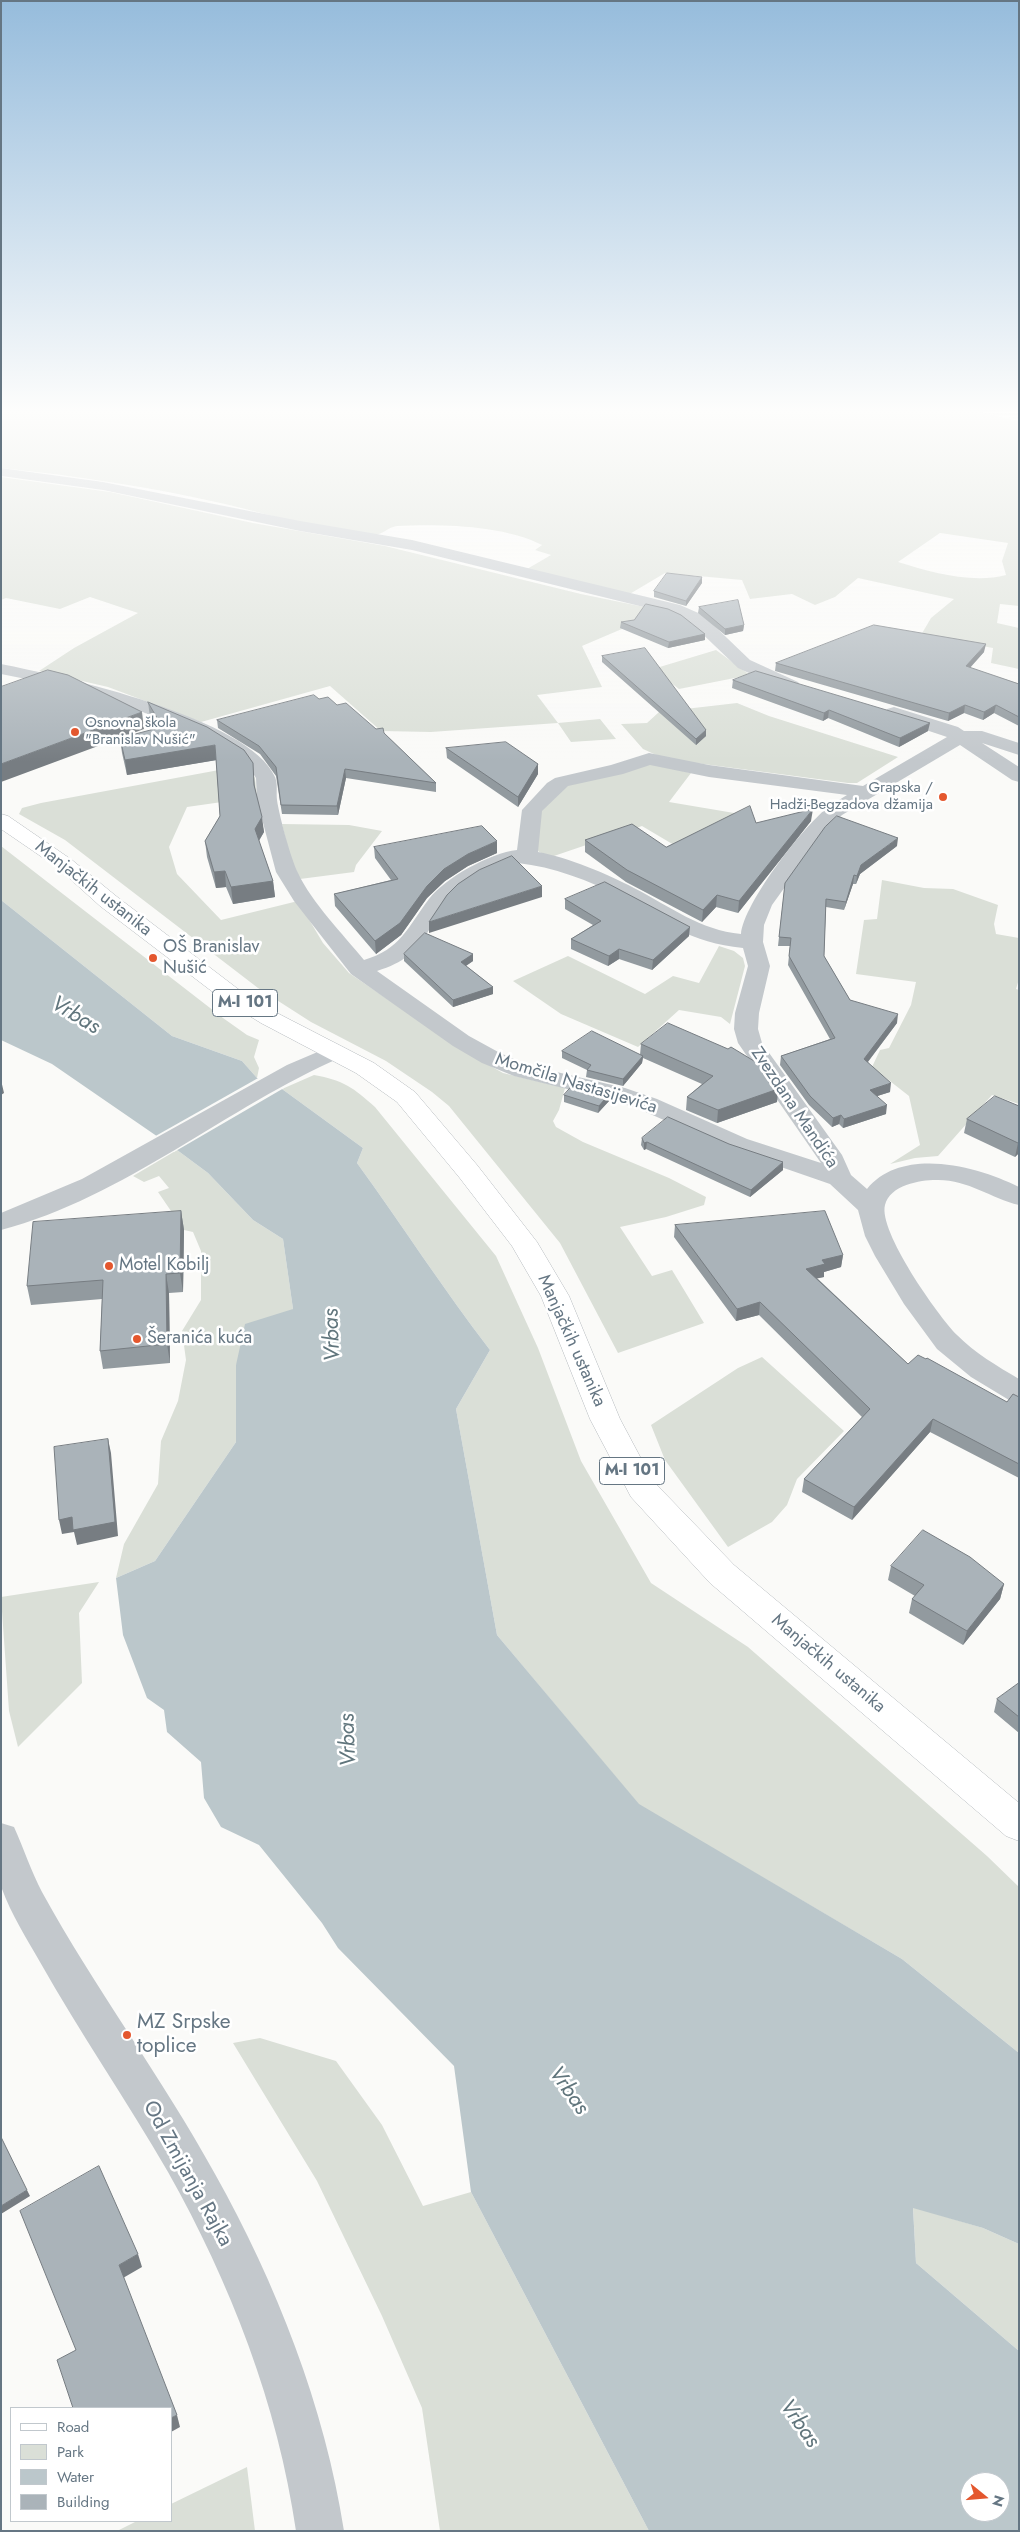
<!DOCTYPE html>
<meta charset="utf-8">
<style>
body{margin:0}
#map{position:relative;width:1020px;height:2532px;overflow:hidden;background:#fafaf8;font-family:Jost,sans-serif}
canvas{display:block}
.frame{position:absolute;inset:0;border:2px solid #657683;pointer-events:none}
.legend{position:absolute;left:10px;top:2407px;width:162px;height:115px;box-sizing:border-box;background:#fff;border:1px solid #c1c8cd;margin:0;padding:6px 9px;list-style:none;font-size:15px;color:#657683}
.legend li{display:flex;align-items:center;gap:10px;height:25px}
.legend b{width:25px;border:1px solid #c1c8cd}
.north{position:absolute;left:960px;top:2472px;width:50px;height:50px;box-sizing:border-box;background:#fff;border:1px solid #c1c8cd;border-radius:50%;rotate:107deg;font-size:14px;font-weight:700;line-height:20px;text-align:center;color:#657683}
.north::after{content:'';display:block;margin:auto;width:18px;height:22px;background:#e4572e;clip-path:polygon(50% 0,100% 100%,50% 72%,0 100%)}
</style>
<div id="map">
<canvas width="1020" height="2532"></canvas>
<div class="frame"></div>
<ul class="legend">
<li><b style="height:6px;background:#fff"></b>Road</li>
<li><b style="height:14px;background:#dadfd7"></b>Park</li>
<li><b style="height:14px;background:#bbc7cb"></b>Water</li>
<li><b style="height:14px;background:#aab3b9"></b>Building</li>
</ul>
<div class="north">N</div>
</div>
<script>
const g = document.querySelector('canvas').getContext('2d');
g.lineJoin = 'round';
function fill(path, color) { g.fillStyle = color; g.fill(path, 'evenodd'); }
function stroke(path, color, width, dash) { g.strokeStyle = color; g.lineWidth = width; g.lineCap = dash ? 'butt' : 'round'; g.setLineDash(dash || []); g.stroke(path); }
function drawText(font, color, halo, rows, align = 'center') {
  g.font = font + ' Jost,sans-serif'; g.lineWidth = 5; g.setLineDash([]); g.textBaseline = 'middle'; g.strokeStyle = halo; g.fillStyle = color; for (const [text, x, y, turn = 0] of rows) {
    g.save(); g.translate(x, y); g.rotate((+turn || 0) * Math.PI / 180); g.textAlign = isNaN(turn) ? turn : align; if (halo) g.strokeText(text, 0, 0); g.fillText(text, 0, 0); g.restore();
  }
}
fill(new Path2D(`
 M1,408H963L1019,421V606L1000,604L997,623L1019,628V669L991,663L993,648L921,635L931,618L954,599L858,578L835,597L815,605L792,594L750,599L742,580L665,573L628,595L527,569L551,555L535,550L542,545C503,525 440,524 397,526C388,527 381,536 373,535C322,530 274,516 225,504C151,487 77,476 1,468ZM940,533L1008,543L1002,561L1006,575C972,584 930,572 898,562Z
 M1,477L110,492L253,523L385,546L581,594L664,611L582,646L602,687L537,695L558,723L600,719L616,739L571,742L558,723L431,732L381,731L330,686L201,722L108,687L39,671L74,648L138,613L90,597L60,609L6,598L1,600Z
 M716,650L750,675L679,689L653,669Z
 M737,703L769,716L898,757L857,783H848L665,759L643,749L621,724L647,723L659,712Z
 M649,763L691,773L669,802L740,814L674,845L642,826L551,857L539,852L535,846L540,812L570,783Z
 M246,765L255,778L257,797L187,807L169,847L177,874L221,920L298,901L323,943L349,973L464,1051L503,1073L565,1088L559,1110L553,1121L556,1127L583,1142L669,1178L706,1197L704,1205L666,1217L620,1227L652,1276L672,1270L704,1323L618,1353L560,1243L449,1106L432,1092L386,1061L311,1022L258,988L65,840L19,814L22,808L41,803Z
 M282,824L349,825L382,831L356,865L354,872L300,879L290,858Z
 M1,846L223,1018L247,1035L259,1040L254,1057L259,1068L257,1078L242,1061L172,1036L1,900Z
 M882,880L924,888L953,889L998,905L994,924L996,934L1019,938V979L1016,989L1019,990V1104L992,1095L938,1156L915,1158L890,1164L920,1145L909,1096L872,1067L880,1050L889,1048L911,1005L916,982L856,974L864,920L877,919Z
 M719,946L734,951L743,958L745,966L730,1024L721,1017L679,1010L638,1047L561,1014L513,981L568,956L645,994L673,976L699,983Z
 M314,1075C343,1080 354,1088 375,1107L496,1256L538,1348L581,1461L651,1583L748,1647L987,1856L1019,1887V2053L902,1959L639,1805L497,1635L456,1409L490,1350C443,1289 402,1225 357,1163L363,1148L282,1089Z
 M177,1150L208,1173L253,1220L283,1239L293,1309L236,1365V1442L155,1561L116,1578L124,1544L158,1484L161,1441L178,1401L186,1360L182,1331L201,1300V1251L193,1232L184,1230L158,1192L169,1188L159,1176L144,1182L133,1176Z
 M762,1357L844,1431L797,1479L787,1505L772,1522L728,1547L665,1460L651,1425L738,1368Z
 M99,1582L79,1613L82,1683L18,1747L9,1711L1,1597Z
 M260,2038L336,2061L382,2125L423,2206L471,2192L649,2531H440L422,2408L382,2316L317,2181L233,2043Z
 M913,2207L983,2228L1019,2244V2351L916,2263Z
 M247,2467L255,2531H117L137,2521H171V2504Z`), '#dadfd7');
fill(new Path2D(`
 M1,900L172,1036L242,1061L257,1078L282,1089L363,1148L357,1163C402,1225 443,1289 490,1350L456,1409L497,1635L639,1804L902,1959L1019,2053V2244L983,2228L913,2208L916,2263L1019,2351V2531H649L471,2192L454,2066L338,1948L322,1923L259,1845L221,1827L204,1798L201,1762L167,1732L164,1710L147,1698L123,1635L116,1578L155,1561L236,1442V1365L245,1324L293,1309L283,1239L253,1220L208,1173L177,1150L52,1064L1,1040ZM970,2482H1000V2512H970Z`), '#bbc7cb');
fill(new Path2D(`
 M260,1077L284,1088L174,1152L152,1138Z`), '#fafaf8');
const major = new Path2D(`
 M1,814L8,816L72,860L116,896L238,989L277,1013L374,1063L415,1092L477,1165L537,1242L569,1296L620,1419L653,1481L734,1565L1019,1803V1841L1006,1836L710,1583L631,1497L590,1419L541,1296L512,1246L459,1177L397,1102L356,1073L261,1023L222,999L100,906L58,868L1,829Z`);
stroke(major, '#b5babe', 1);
fill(new Path2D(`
 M1,468L103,482L300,521L412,540L680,605L703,615L750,660L798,682L801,686L798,690H786L738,668L691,623L668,613L412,550L300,531L103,490L1,476Z
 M1,664C62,676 250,718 275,777C278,784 276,793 277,800C279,815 291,859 298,873C312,903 343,934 364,960C401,949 407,928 429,899C445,878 490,853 517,850L522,810L547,783L555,778L611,765L649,753L709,765L863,786L947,737L887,717L885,713L887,709L894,707L958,727L964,731H982L1019,743V755L982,743L1019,767V782L1012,780L960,745L842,815L823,834L772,905L764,925L763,942L770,966L759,1013L758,1029L762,1043L842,1155L851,1175L867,1189C902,1146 977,1166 1019,1187V1205C990,1198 967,1179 936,1180C920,1180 890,1185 885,1205C878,1231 938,1316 957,1335C975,1353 997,1366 1019,1379V1403L1009,1400L971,1377L937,1349L904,1304L875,1256L865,1236L858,1210L830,1184L729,1149L639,1109L608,1099L514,1076L482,1063L453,1046L351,974L294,901L276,872L257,800L256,778L247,764L210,740L121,703L46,683L1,674ZM650,765L709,777L847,795C841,799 833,803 827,808C802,828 744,903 741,934C700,930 671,907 634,888C608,874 567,857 538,852L542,811L568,786L623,774ZM518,863C553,867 589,880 620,897C664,921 690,943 743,948L748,966L735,1013L734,1029L738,1043L821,1163L747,1139L657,1099L625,1088L531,1066L500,1053L469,1036L377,971C432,954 422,924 457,894C475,879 497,871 518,863Z
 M334,1045L342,1047L346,1052L342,1057C226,1107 126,1197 1,1230V1213L82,1179L287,1065Z
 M1,1823L14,1827C24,1849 31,1871 42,1892C95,1989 162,2077 215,2174C276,2283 325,2407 344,2531H296C278,2405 230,2282 168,2172C127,2101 80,2033 40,1962C27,1939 11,1914 2,1889C0,1876 1,1839 1,1823Z`), '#c3c8cc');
fill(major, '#fff');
fill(new Path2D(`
 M702,583L686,606L654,597V591Z
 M699,607L744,625L743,631L725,635L698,613Z
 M621,622L705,634V640L668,648L620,628Z
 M984,652L970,668L1019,684V726L994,713L983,720L964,713L948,721L775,671L776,663Z
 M602,656L706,730V736L696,745L602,662Z
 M733,680L928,731L899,747L828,718L823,721L732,688Z
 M319,699L337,705L376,729L384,733L436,783V792L346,778L338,815L282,814L276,776L260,754L218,728L217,720Z
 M148,702L254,779L255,788L264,832L259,841L273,881L275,897L233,904L226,887L216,888L207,857L205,841L220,816L216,760L127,775L122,753L120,738L157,729L150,717Z
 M446,748L538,764V774L518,807L447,758Z
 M811,821L738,913L716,907L702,922L626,882L585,852V840L666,847L756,823Z
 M897,846L860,874L856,884H853L844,910L826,907L824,956L850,1000L897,1023L868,1062L890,1092L877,1096L886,1114L843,1128L839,1124L832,1127L809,1105L780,1065L781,1056L830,1039L788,965L790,946H778L785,883Z
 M374,847L497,853L468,866L445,881L427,898L401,935L376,954L335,906L334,894L391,880L375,858Z
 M565,899L689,936L652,970L619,959L608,966L571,949V939L593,925L565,909Z
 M404,954H473V961L466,966L493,987V994L453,1007L404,961Z
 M641,1044L778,1089L777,1102L717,1123L686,1110L687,1097L702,1084L643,1058L642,1063L623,1086L586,1077L587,1070L562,1058V1051L640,1055Z
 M564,1095L609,1101L598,1113L564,1102Z
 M1019,1106V1153L1015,1157L964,1133L967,1119Z
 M642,1138L783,1170L750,1197L646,1149L644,1150L641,1145Z
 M181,1211L184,1230L183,1292L169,1293L170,1363L103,1369L100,1351L102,1299L31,1305L27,1286Z
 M675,1225L843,1255L841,1267L824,1272V1277L817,1278L908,1364L1007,1402L1019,1397V1478L930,1432L852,1520L802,1492L804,1479L862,1417L759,1315L736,1321L674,1237Z
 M891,1566L1004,1584L1000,1599L963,1645L909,1613L912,1599L915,1596L888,1580Z
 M1019,1683V1733L994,1712L997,1699Z`), '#929a9f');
fill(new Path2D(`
 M702,577V583L686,606V601Z
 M744,625L743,631L725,635V629Z
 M705,634V640L668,648L669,642Z
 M986,644L984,652L964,674L966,666Z
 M965,705L964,713L948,721L949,713Z
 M996,705L994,713L983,720L984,712Z
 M829,710L828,718L823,721L824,713Z
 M142,712L144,729L1,782V764Z
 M930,723L928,731L899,747L900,738Z
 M706,730V736L696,745V739Z
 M215,745L217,760L127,775L125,760Z
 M538,764V774L518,807V797Z
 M345,769L346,778L338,815L337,806Z
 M813,809L811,821L738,913L739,901Z
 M262,817L264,832L256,845L255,829Z
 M898,838L897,846L860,874L856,884L857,876L861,865Z
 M497,841V853L468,866L445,881L427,898L401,935L376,954L375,941L427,886L444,869L468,854Z
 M225,871L226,887L216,888L214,872Z
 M854,875L853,884L844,910L846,902Z
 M273,881L275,897L233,904L231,887Z
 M542,886V897L429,933V922Z
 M717,895L716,907L702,922L703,910Z
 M690,927L689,936L652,970L653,960Z
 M619,949V959L608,966L609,956Z
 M473,954V961L461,969V962Z
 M493,987V994L453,1007V1000Z
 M898,1014L897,1023L863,1068L864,1059Z
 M643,1056L642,1063L623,1086V1079Z
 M1,1080L4,1093L1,1095Z
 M891,1083L890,1092L868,1099L870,1090Z
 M778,1089L777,1102L717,1123L718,1110Z
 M609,1094V1101L598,1113L599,1106Z
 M887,1105L886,1114L843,1128L844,1119Z
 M841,1115L839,1124L832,1127L833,1118Z
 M647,1142L646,1149L644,1150V1143Z
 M1019,1142V1153L1015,1157L1018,1143Z
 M783,1162V1170L750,1197L751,1190Z
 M181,1211L184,1230L183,1292L180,1273Z
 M843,1255L841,1267L824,1272V1277L805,1281L806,1269L822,1260Z
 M166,1274L169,1293L170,1363L167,1344Z
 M760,1302L759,1315L736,1321L737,1309Z
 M933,1419L930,1432L852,1520L854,1507Z
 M108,1439L111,1453L118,1536L77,1545L74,1532L62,1534L59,1520Z
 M1004,1584L1000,1599L963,1645L967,1631Z
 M27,2190L30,2196L1,2214V2206Z
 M138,2254L142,2267L123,2278L119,2265Z
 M177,2415L180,2427L171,2432V2418Z`), '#777d82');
const building = new Path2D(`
 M667,573L702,577L686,601L654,591Z
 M738,600L744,625L725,629L699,607Z
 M646,604L668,609L681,615L705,634L669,642L621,622L634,620Z
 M874,625L986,644L966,666L1019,684V717L996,705L984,712L965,705L949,713L776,663Z
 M645,648L706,730L696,739L602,656Z
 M48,670L68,675L142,712L1,764V687Z
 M756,671L930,723L900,738L829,710L824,713L733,680Z
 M314,695L319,699L328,697L337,705L346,703L376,729L383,728L384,733L436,783L345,769L337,806L281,805L276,767L259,746L217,720Z
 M148,702L207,727L244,750L253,763L254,785L262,817L255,829L273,881L231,887L225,871L214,872L205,841L220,816L215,745L125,760L120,738L162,727Z
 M506,742L538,764L518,797L446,748Z
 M750,806L756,823L813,809L739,901L717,895L703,910L627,870L585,840L632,824L666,847Z
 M837,816L898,838L861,865L857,876L854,875L846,902L826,899L824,956L850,1000L898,1014L864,1059L891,1083L870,1090L887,1105L844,1119L841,1115L833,1118L810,1096L781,1056L835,1038L789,956L791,938L779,937L785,883L825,827Z
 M482,826L497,841L468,854L444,869L427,886L400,923L375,941L334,894L398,879L374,847Z
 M512,856L542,886L429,922L447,895L458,884L479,870Z
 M605,882L690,927L653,960L619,949L609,956L571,939L601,921L565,899Z
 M425,933L473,954L461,962L493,987L453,1000L404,954Z
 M668,1023L728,1049L731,1047L754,1061L758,1060L778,1089L718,1110L687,1097L713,1076L641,1044Z
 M592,1031L643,1056L623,1079L587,1070L591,1065L562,1051Z
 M573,1085L609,1094L599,1106L564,1095Z
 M995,1096L1019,1106V1142L1018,1143L967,1119Z
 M668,1117L729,1144L783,1162L751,1190L647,1142L644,1143L642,1138Z
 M181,1211L180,1273L166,1274L167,1344L100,1351L103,1280L27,1286L33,1222Z
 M825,1211L843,1255L822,1260L825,1264L806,1269L908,1364L918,1355L926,1359L927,1358L1007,1402L1013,1394L1019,1397V1464L933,1419L854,1507L804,1479L870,1409L760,1302L737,1309L675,1225Z
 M108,1439L115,1522L73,1530L72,1517L59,1520L54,1447Z
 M923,1530L970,1557L1004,1584L967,1631L912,1599L924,1585L891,1566Z
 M1019,1683V1717L997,1699Z
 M1,2137L27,2190L1,2206Z
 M99,2166L138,2254L119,2265L177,2415L171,2418V2408H73L57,2360L76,2350L20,2211Z`);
fill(building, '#aab3b9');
stroke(building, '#777d82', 1);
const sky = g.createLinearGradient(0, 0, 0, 762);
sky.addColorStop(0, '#96bcdc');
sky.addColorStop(0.54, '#fdfdfc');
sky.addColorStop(1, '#fdfdfc00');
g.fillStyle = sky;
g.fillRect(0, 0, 1020, 762);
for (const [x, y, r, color] of [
 [75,732,5,"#e4572e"],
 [943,797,5,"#e4572e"],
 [153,958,5,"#e4572e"],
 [109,1266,5,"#e4572e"],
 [137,1339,5,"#e4572e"],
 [127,2035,5,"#e4572e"]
]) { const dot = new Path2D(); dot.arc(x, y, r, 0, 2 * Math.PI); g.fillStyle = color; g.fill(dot); stroke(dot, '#fff', 2); }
drawText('15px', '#657683', '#fff', [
 ["Osnovna škola",85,723],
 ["\"Branislav Nušić\"",85,740],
 ["Grapska /",933,788,"right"],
 ["Hadži-Begzadova džamija",933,805,"right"]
], 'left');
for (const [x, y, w] of [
 [245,1003,65],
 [632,1471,65]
]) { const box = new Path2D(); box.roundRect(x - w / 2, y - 13.5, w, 27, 4); g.fillStyle = '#fff'; g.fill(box); stroke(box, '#657683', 1); }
drawText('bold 16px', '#657683', null, [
 ["M-I 101",245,1003],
 ["M-I 101",632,1471]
]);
drawText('18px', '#657683', '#fff', [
 ["Manjačkih ustanika",93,889,38],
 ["Momčila Nastasijevića",576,1084,17],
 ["Zvezdana Mandića",794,1108,56],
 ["Manjačkih ustanika",571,1341,66],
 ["Manjačkih ustanika",828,1664,40]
]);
drawText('18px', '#657683', '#fff', [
 ["OŠ Branislav",163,948],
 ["Nušić",163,969],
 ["Motel Kobilj",119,1266],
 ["Šeranića kuća",147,1339]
], 'left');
drawText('21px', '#657683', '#fff', [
 ["MZ Srpske",137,2023],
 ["toplice",137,2047]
], 'left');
drawText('21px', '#657683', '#fff', [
 ["Od Zmijanja Rajka",187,2174,61]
]);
drawText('italic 22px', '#60757c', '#fff', [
 ["Vrbas",75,1016,31],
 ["Vrbas",333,1335,-92],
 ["Vrbas",349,1740,-92],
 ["Vrbas",568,2091,55],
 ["Vrbas",799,2424,55]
]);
</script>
